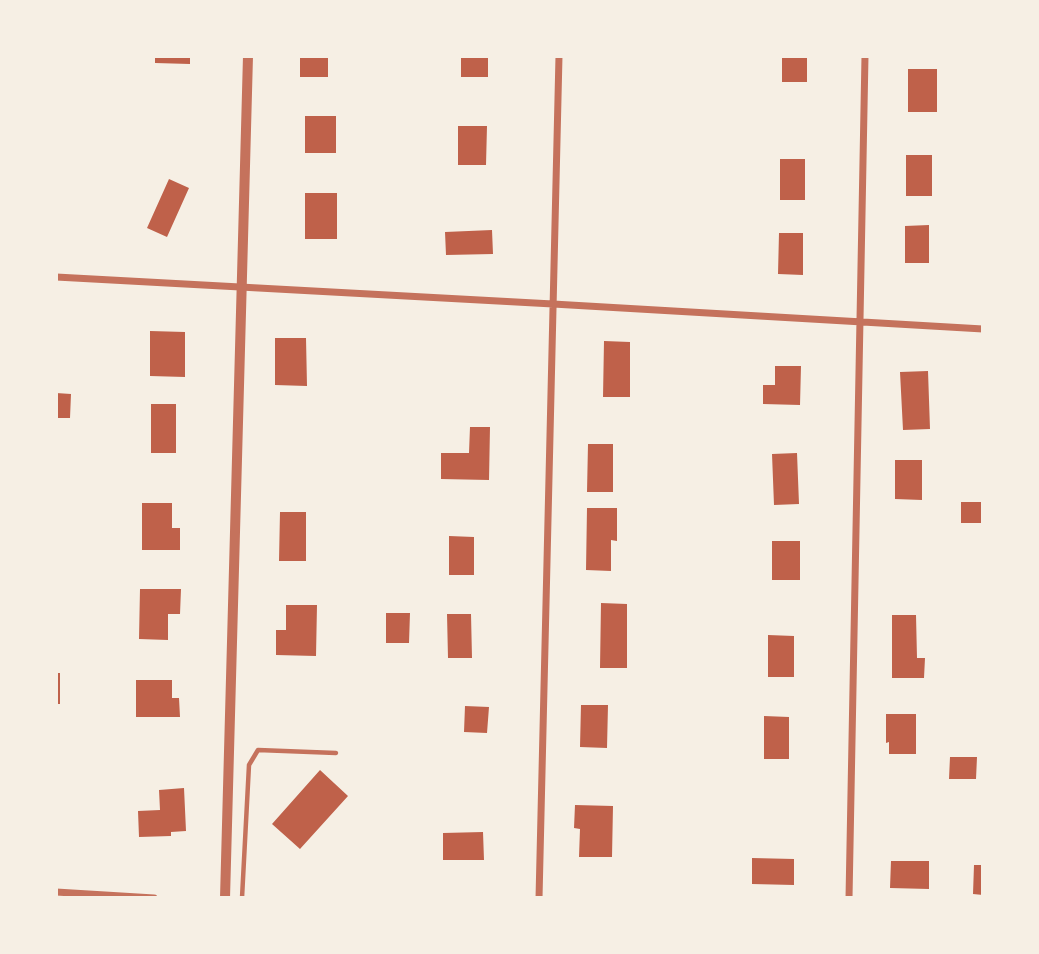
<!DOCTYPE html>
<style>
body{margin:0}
#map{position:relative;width:1039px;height:954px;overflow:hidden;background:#f6efe4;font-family:Karla,sans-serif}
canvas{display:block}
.frame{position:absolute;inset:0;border:58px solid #f6efe4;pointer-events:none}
</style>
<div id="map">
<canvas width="1039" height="954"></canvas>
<div class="frame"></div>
</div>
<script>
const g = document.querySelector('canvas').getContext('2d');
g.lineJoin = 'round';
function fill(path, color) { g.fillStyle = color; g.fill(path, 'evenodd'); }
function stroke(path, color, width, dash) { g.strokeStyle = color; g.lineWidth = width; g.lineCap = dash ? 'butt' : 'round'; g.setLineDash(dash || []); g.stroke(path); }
fill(new Path2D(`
 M155,56H190V64L155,63Z
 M300,56H328V77H300Z
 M461,56H488V77H461Z
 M782,56H807V82H782Z
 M908,69H937V112H908Z
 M305,116H336V153H305Z
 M458,126H487L486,165H458Z
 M906,155H932V196H906Z
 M780,159H805V200H780Z
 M169,179L189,188L167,237L147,228Z
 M305,193H337V239H305Z
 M929,225V263H905V226Z
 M492,230L493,254L446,255L445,232Z
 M779,233H803V275L778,274Z
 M150,331L185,332V377L150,376Z
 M275,338H306L307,386L275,385Z
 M604,341L630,342V397H603Z
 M775,366H801L800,405L763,404V385H775Z
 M928,371L930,429L903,430L900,372Z
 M56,393L71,394L70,418H56Z
 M151,404H176V453H151Z
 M470,427H490L489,480L441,479V453H469Z
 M588,444H613V492H587Z
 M797,453L799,504L774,505L772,454Z
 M895,460H922V500L895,499Z
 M961,502H983V523H961Z
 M142,503H172V528H180V550H142Z
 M587,508H617V541L611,540V571L586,570Z
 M280,512H306V561H279Z
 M449,536L474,537V575H449Z
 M772,541H800V580H772Z
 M140,589H181L180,614H168V640L139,639Z
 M601,603L627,604V668H600Z
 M286,605H317L316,656L276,655V630H286Z
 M386,613H410L409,643H386Z
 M447,614H471L472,658H448Z
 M892,615H916L917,658H925L924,678H892Z
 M768,635L794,636V677H768Z
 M56,673H60V704H56Z
 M136,680H172V698H179L180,717H136Z
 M581,705H608L607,748L580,747Z
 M465,706L489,707L487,733L464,732Z
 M886,714H916V754H889V742L886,743Z
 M764,716L789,717V759H764Z
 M950,757H977L976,779H949Z
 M320,770L348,796L300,849L272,824Z
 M184,788L186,831L171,832V836L139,837L138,811L160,810L159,790Z
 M575,805L613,806L612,857H579L580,829L574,828Z
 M483,832L484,860H443V833Z
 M752,858L794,859V885L752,884Z
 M891,861H929V889L890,888Z
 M974,865H983V895L973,894Z`), '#bf614a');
stroke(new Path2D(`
 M242,898L249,765L258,750L336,753`), '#c5725c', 4.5);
stroke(new Path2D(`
 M56,277L553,304L983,329
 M56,892L154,898
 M539,898L559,56
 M849,898L865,56`), '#c5725c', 7);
stroke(new Path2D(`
 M225,898L248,56`), '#c5725c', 10);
</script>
